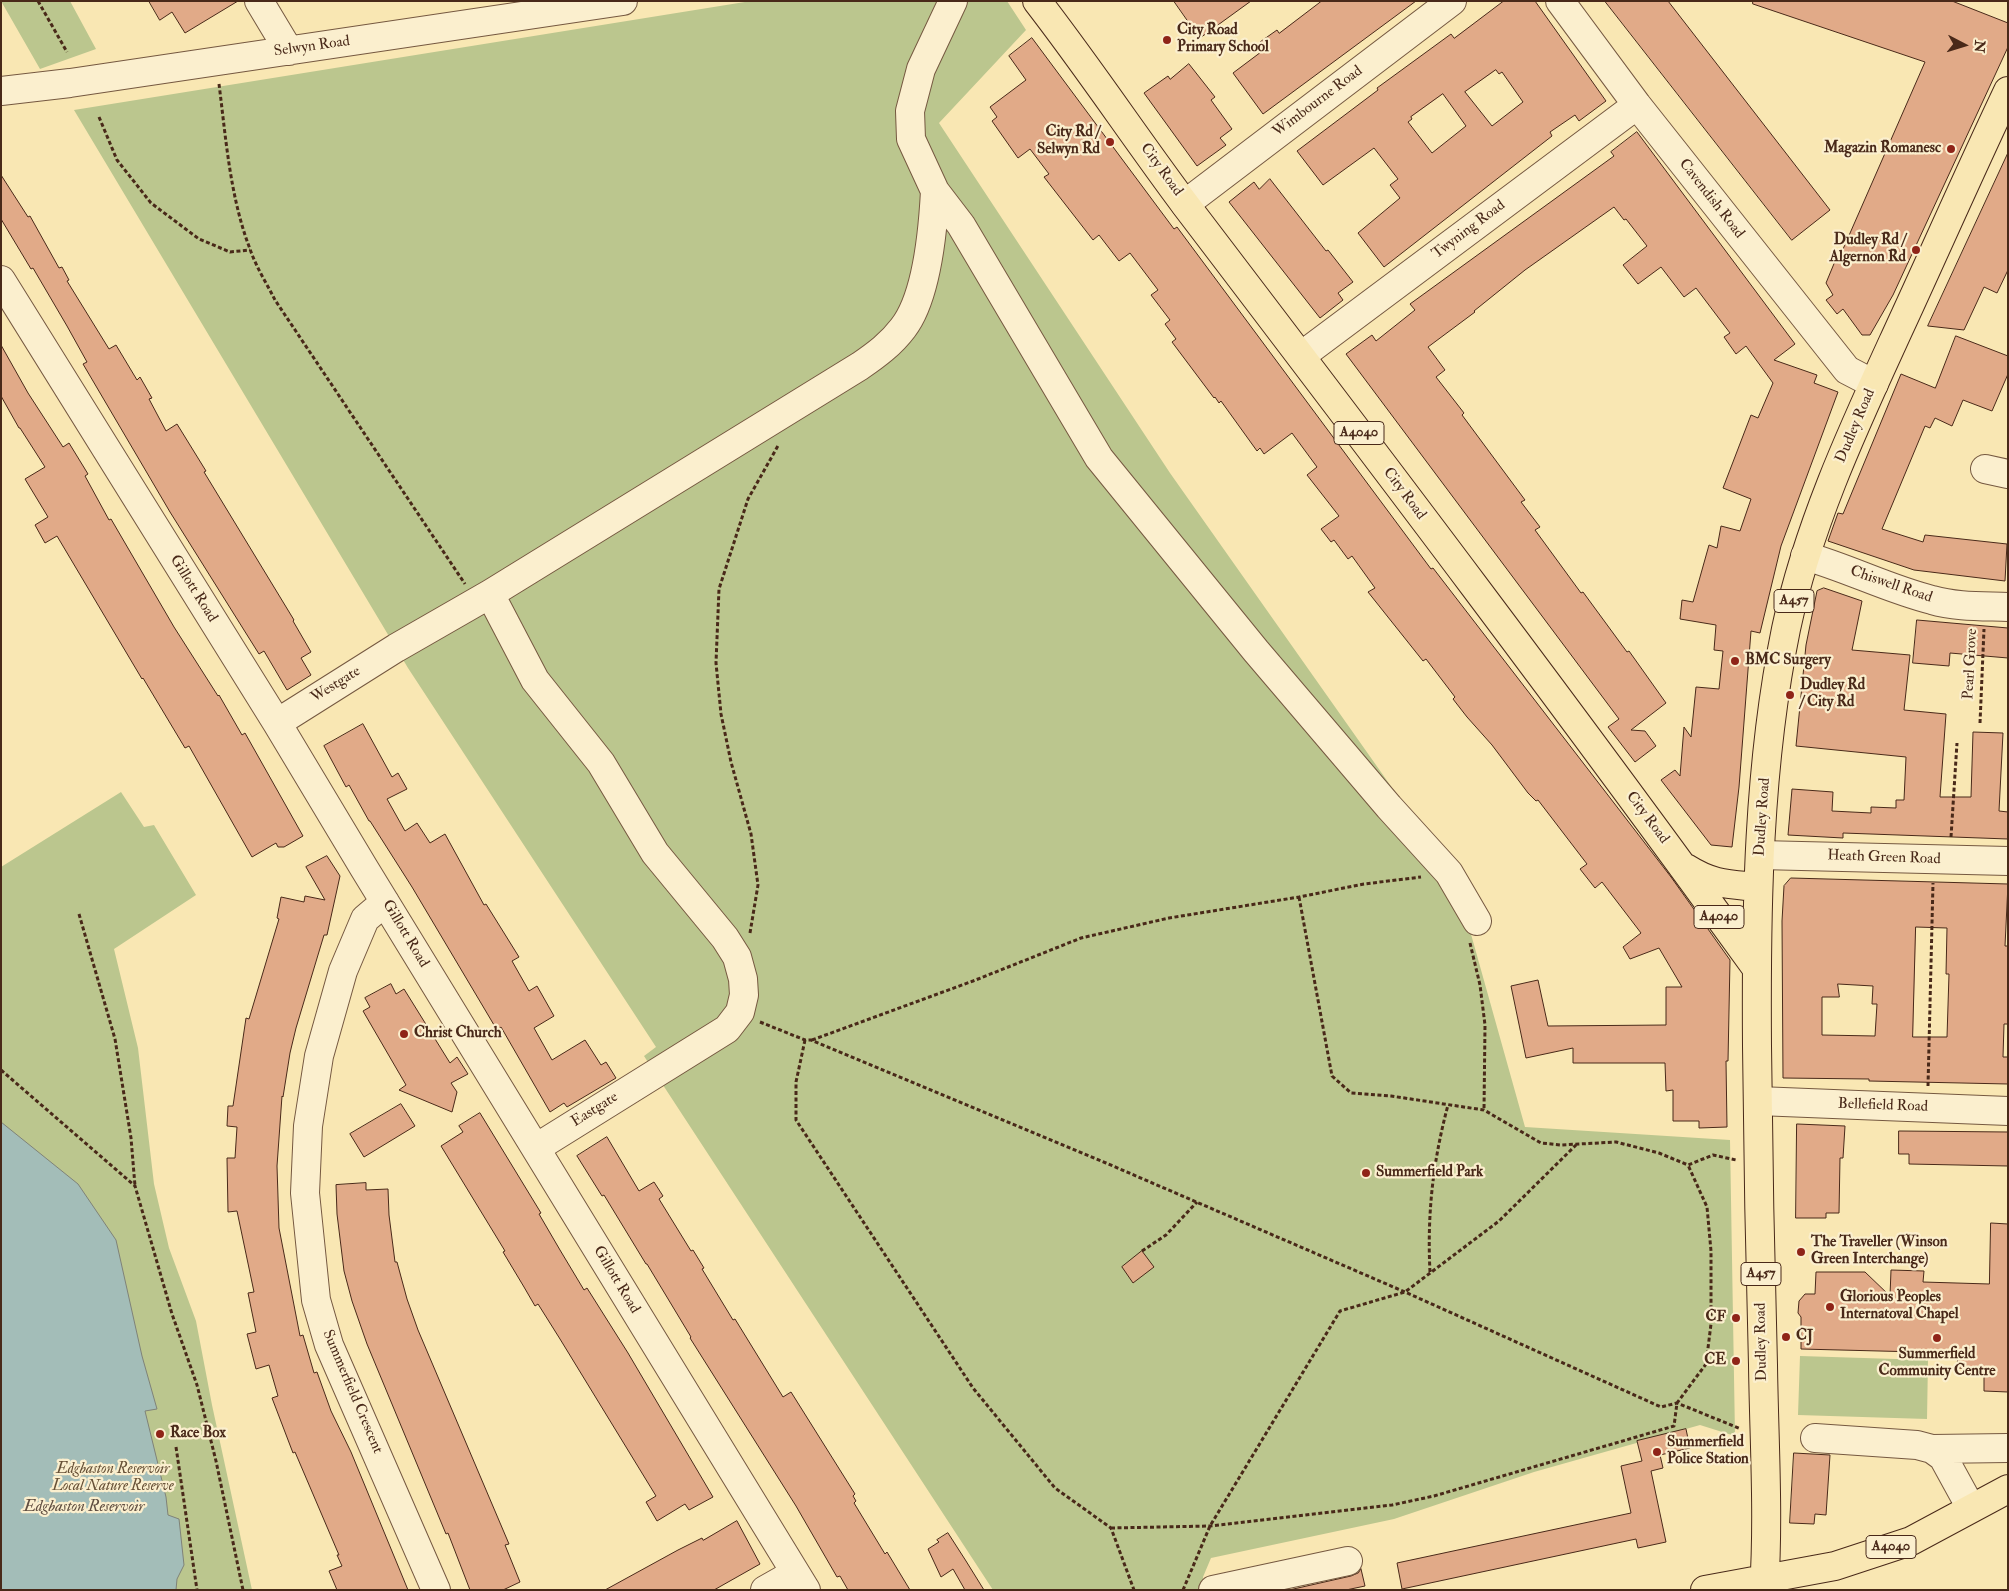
<!DOCTYPE html>
<style>
body{margin:0}
#map{position:relative;width:2009px;height:1591px;overflow:hidden;background:#f9e7b3;font-family:"IM FELL Double Pica",serif}
canvas{display:block}
.frame{position:absolute;inset:0;border:2px solid #492919;pointer-events:none}
.north{position:absolute;left:1939px;top:20px;width:50px;height:50px;-webkit-text-stroke:4px #fbefce;paint-order:stroke;rotate:95deg;font-size:14px;font-weight:700;line-height:20px;text-align:center;color:#492919}
.north::after{content:'';display:block;margin:auto;width:18px;height:22px;background:#492919;clip-path:polygon(50% 0,100% 100%,50% 72%,0 100%)}
</style>
<div id="map">
<canvas width="2009" height="1591"></canvas>
<div class="frame"></div>
<div class="north">N</div>
</div>
<script>
const g = document.querySelector('canvas').getContext('2d');
g.lineJoin = 'round';
function fill(path, color) { g.fillStyle = color; g.fill(path, 'evenodd'); }
function stroke(path, color, width, dash) { g.strokeStyle = color; g.lineWidth = width; g.lineCap = dash ? 'butt' : 'round'; g.setLineDash(dash || []); g.stroke(path); }
function drawText(font, color, halo, rows, align = 'center') {
  g.font = font + ' "IM FELL Double Pica",serif'; g.lineWidth = 4.5; g.setLineDash([]); g.textBaseline = 'middle'; g.strokeStyle = halo; g.fillStyle = color; for (const [text, x, y, turn = 0] of rows) {
    g.save(); g.translate(x, y); g.rotate((+turn || 0) * Math.PI / 180); g.textAlign = isNaN(turn) ? turn : align; if (halo) g.strokeText(text, 0, 0); g.fillText(text, 0, 0); g.restore();
  }
}
fill(new Path2D(`
 M1,1H70L96,49L40,69Z
 M751,1H1007L1026,30L939,123L1170,473L1455,877L1525,1127L1730,1140L1735,1436L1700,1425L1534,1472L1394,1519L1211,1558L1203,1577L1204,1590H993L644,1056L656,1047L408,668L74,110Z
 M121,792L144,827L154,825L196,895L114,949L138,1048L154,1184L169,1248L196,1321L212,1405L252,1590H1V867Z
 M1800,1356L1928,1360L1927,1419L1798,1415Z`), '#bbc68e');
const water = new Path2D(`
 M1,1122L78,1184L116,1240L142,1356L157,1409L145,1411L166,1497L168,1515L179,1519L184,1565L177,1579L176,1590H1Z`);
fill(water, '#a3bdb8');
stroke(water, '#7f8278', 1);
const building = new Path2D(`
 M149,1H238L185,33L172,12L160,20Z
 M1174,1H1251L1200,38Z
 M1322,1H1416L1263,114L1233,73L1265,49L1260,42L1277,30L1279,33Z
 M1504,1H1535L1606,101L1579,121L1575,115L1550,132L1552,136L1384,267L1358,233L1400,198L1390,185L1398,179L1374,148L1323,185L1297,151L1378,90L1377,88L1451,34L1454,38ZM1496,70L1499,74L1502,72L1523,102L1492,126L1465,92ZM1443,94L1466,126L1432,153L1408,122L1412,119L1411,117Z
 M1605,1H1668L1830,210L1792,240Z
 M1753,1H1952L2008,23V47L1893,295L1870,335H1862L1843,309L1837,314L1826,300L1833,295L1826,283L1838,254L1840,256L1925,62L1753,4Z
 M1032,38L1174,229L1177,227L1431,569L1433,568L1671,877L1730,960L1728,1061H1726L1727,1127L1699,1128V1121H1673V1090L1666,1091L1665,1063H1573V1048L1526,1058L1511,986L1538,980L1548,1026L1666,1025V987H1682L1659,948L1630,959L1623,947L1641,933L1602,882L1595,888L1580,869L1587,864L1538,800L1536,801L1528,793L1492,745L1467,717L1453,699L1455,697L1426,659L1423,661L1368,592L1375,588L1352,556L1348,559L1334,540L1331,542L1321,529L1339,516L1307,475L1317,467L1292,433L1264,454L1260,448L1257,451L1221,401L1219,403L1215,397L1214,398L1172,342L1176,339L1165,324L1170,320L1151,295L1158,290L1130,253L1119,261L1099,235L1093,240L1044,177L1049,174L1030,149L1018,158L992,121L997,117L990,107L1026,80L1009,56Z
 M1189,64L1215,97L1211,100L1232,129L1220,138L1226,145L1197,166L1144,93L1168,76L1170,79Z
 M1637,132L1795,344L1774,360L1817,375L1814,383L1838,392L1781,546L1760,633L1751,631L1739,787L1732,847L1711,845L1661,780L1675,770L1680,776L1684,727L1691,737L1696,687L1719,689L1723,651L1714,650L1716,625L1680,619L1682,600L1693,602L1709,545L1717,548L1721,526L1740,531L1751,499L1723,488L1751,415L1758,418L1773,383L1746,346L1736,354L1724,337L1730,333L1696,288L1684,297L1661,267L1638,284L1623,265L1647,246L1626,219L1624,220L1614,207L1525,270L1474,311L1475,312L1428,347L1445,370L1436,377L1464,413L1462,415L1525,500L1521,502L1540,527L1535,530L1581,593L1583,592L1627,652L1629,651L1666,703L1631,730L1645,731L1656,746L1635,762L1608,727L1619,719L1346,354L1372,335L1376,341L1415,310L1410,304L1614,156L1611,152Z
 M2008,153V270L1997,293L1984,287L1964,330L1928,326Z
 M1,175L28,217L30,216L59,268L62,267L69,280L67,281L109,349L116,345L137,380L140,377L152,398L149,399L166,431L177,424L206,471L204,472L294,620L293,621L311,652L301,658L311,675L287,690L264,651L259,654L170,512L83,364L87,362L67,326L33,268L31,269L1,219Z
 M1270,179L1326,251L1328,250L1353,282L1338,293L1343,300L1320,318L1229,202L1254,182L1259,189Z
 M1956,336L2008,356V374L1992,411L1963,400L1952,426L1935,418L1930,428L1925,426L1882,529L1923,542L1925,535L2007,544L2005,581L1914,570L1828,541L1838,513L1843,514L1901,374L1935,388Z
 M1,345L28,393L63,447L69,443L88,474L85,476L109,520L111,519L174,627L218,696L219,695L242,735L245,733L303,836L284,847H278L276,843L252,857L189,746L185,748L143,678L142,679L57,536L45,543L35,525L48,517L25,479L45,467L20,428H19L1,396Z
 M1824,588L1862,601L1852,650L1910,655L1904,710L1946,714L1940,797H1971L1973,732L2003,733L1999,811L2008,812V839L1843,833V838L1788,835L1792,789L1833,792L1832,811L1871,813V807L1896,808V800H1904L1906,757L1796,746L1806,645L1817,591Z
 M1917,620L2008,628V658L1950,653L1949,666L1913,663Z
 M363,724L392,777L398,773L407,789L387,799L405,831L417,823L430,843L445,834L484,905L486,904L519,957L512,961L529,991L537,986L554,1016L534,1028L552,1060L585,1040L601,1065L606,1062L616,1078L567,1107L564,1103L550,1112L501,1027L497,1030L412,887L370,821H369L349,785L346,787L324,746Z
 M327,856L340,876L327,935H324L296,1028L290,1053L283,1097L282,1096L277,1166L279,1228L300,1336L303,1335L314,1373L317,1372L331,1411L351,1452L408,1590H337L329,1571L342,1566L337,1555H339L295,1452L293,1453L272,1398L278,1396L269,1365L256,1369L247,1334L256,1332L248,1293L254,1292L237,1211L228,1212L227,1158H235L237,1127L227,1126L228,1106H233L246,1018L249,1019L279,919L277,918L281,897L304,902L305,896L325,900L306,867Z
 M1791,878L2008,884L2005,946H2008V1024H2004L2003,1057H2008V1084L1869,1081V1079L1783,1078L1782,921L1784,886ZM1916,927L1947,928L1946,974H1949L1947,1037H1913ZM1838,984L1873,986L1872,1004H1877L1875,1036L1822,1035V997H1839Z
 M391,984L396,994L404,989L450,1063L457,1057L468,1074L451,1083L457,1092L452,1112L399,1090L406,1085L363,1011L370,1007L365,998Z
 M401,1104L415,1126L364,1157L350,1134Z
 M480,1113L541,1213L539,1214L560,1250L584,1290L587,1288L628,1353L713,1497L689,1510L685,1504L657,1521L646,1502L656,1496L560,1339L538,1304L535,1306L524,1287L503,1252L505,1251L441,1146L463,1132L459,1126Z
 M1797,1124L1845,1126L1843,1158H1840L1839,1213H1826V1218H1796Z
 M1899,1131L2008,1132V1166L1909,1164V1154H1899Z
 M607,1137L639,1191L654,1182L663,1196L659,1199L691,1251L693,1250L704,1268L702,1269L733,1320L735,1319L783,1397L791,1392L855,1494L853,1496L856,1501L854,1503L885,1554L887,1552L910,1590H848L840,1576L837,1577L796,1506L690,1338L691,1337L647,1264H646L604,1195L602,1196L577,1156Z
 M366,1183V1190L388,1189L389,1215L395,1262H397L407,1299L418,1330L509,1544L505,1545L520,1582L503,1590H470L448,1533L446,1534L367,1344L352,1301L344,1271L337,1214L336,1185Z
 M1991,1223L2008,1224V1392L1984,1391V1369L1957,1368L1958,1353L1801,1349V1317L1798,1313L1799,1301L1805,1294H1815L1816,1272H1865L1890,1296L1891,1270L1924,1271L1923,1282L1989,1284Z
 M1142,1251L1154,1267L1133,1283L1122,1267Z
 M1686,1429L1690,1448L1660,1455L1663,1468L1651,1471L1666,1542L1638,1548L1636,1539L1402,1589L1397,1563L1631,1513L1621,1466L1642,1461L1637,1441Z
 M1794,1453L1830,1455L1826,1515L1815,1514L1814,1524L1790,1523Z
 M737,1521L760,1564L714,1590H605L678,1550L702,1538L703,1540Z
 M948,1533L966,1561L984,1590H965L953,1569L941,1577L928,1549L939,1542L937,1540Z
 M1361,1569L1365,1586L1346,1590H1289L1351,1576L1358,1573Z`);
fill(building, '#e1aa88');
stroke(building, '#492919', 1);
const minor = new Path2D(`
 M259,1L289,51
 M953,1L921,69L910,111L911,139L935,191L961,225L1099,458L1256,651L1389,807L1449,873L1477,921
 M1560,1L1637,105L1847,370L1874,384
 M1,91L70,83L623,1
 M1185,204L1452,1
 M1,280L277,723L364,868L806,1590
 M1301,356L1637,105
 M1985,469L2008,474
 M1805,556C1848,568 1888,589 1932,600C1956,607 1983,606 2008,607
 M490,594L535,680L601,763L655,853L725,938L737,957L743,979L744,995L740,1012L727,1029L536,1148
 M277,723L396,648L490,594L860,366C876,355 891,344 903,328C927,297 933,229 935,191
 M1760,855L2008,861
 M385,902L365,919L343,971L319,1056L308,1126L305,1193L316,1300L329,1345L436,1590
 M1758,1101L2008,1111
 M1815,1438L1917,1445L1932,1449L2008,1448
 M1932,1449L1943,1457L1971,1508
 M765,1590L795,1573
 M1213,1590L1348,1561`);
const major = new Path2D(`
 M1037,1C1089,68 1136,139 1187,207C1379,459 1571,712 1757,969
 M1686,868C1713,885 1728,884 1758,887
 M1705,1590L1835,1566L1911,1541L2008,1489
 M1764,1590C1769,1515 1764,1439 1763,1365C1760,1259 1758,1152 1757,1046C1756,907 1758,766 1786,629C1808,525 1854,427 1898,331C1935,251 1970,171 2008,91`);
stroke(minor, '#755840', 30);
stroke(major, '#492919', 30);
stroke(new Path2D(`
 M38,1L67,52
 M219,84C226,139 230,197 250,249C256,267 267,284 275,300L465,584
 M99,117L117,160L151,203L199,239L230,252L250,250
 M1980,723L1984,629
 M1951,837L1957,743
 M1299,897L1332,1076L1351,1093L1391,1096L1484,1110L1541,1143L1561,1145L1616,1142L1659,1153L1688,1165L1713,1155L1736,1160
 M79,914L115,1039L131,1138L135,1186
 M750,933L758,885L751,834L731,762L721,714L716,663L719,589L748,499L779,444
 M1470,943L1480,985L1485,1025L1484,1110
 M760,1022L805,1040H811L1106,1163L1405,1292L1661,1407L1677,1403L1741,1429
 M805,1040L796,1082V1120L973,1388L1055,1488L1111,1528L1134,1590
 M812,1040L973,981L1081,938L1169,918L1299,897L1364,884L1421,877
 M1,1070L135,1186L172,1314L197,1385L216,1461L243,1590
 M1928,1086L1933,883
 M1142,1251L1166,1235L1197,1202
 M1430,1272C1427,1214 1433,1161 1448,1105
 M176,1447L197,1590
 M1111,1528L1210,1526L1392,1505L1434,1496L1674,1426L1677,1403L1706,1364L1711,1324V1251L1707,1207L1688,1165
 M1183,1590L1210,1526L1340,1311L1405,1292L1499,1221L1576,1145`), '#492919', 3, [4, 2.5]);
stroke(minor, '#fbefce', 28);
stroke(major, '#f9e7b3', 28);
for (const [x, y, r, color] of [
 [1167,40,5,"#8f2418"],
 [1110,142,5,"#8f2418"],
 [1951,149,5,"#8f2418"],
 [1916,250,5,"#8f2418"],
 [1735,661,5,"#8f2418"],
 [1790,695,5,"#8f2418"],
 [404,1034,5,"#8f2418"],
 [1366,1173,5,"#8f2418"],
 [1801,1252,5,"#8f2418"],
 [1830,1307,5,"#8f2418"],
 [1736,1318,5,"#8f2418"],
 [1786,1337,5,"#8f2418"],
 [1937,1338,5,"#8f2418"],
 [1736,1361,5,"#8f2418"],
 [160,1434,5,"#8f2418"],
 [1657,1452,5,"#8f2418"]
]) { const dot = new Path2D(); dot.arc(x, y, r, 0, 2 * Math.PI); g.fillStyle = color; g.fill(dot); stroke(dot, '#fbefce', 2); }
for (const [x, y, w] of [
 [1359,433,50],
 [1794,601,40],
 [1719,917,50],
 [1761,1274,40],
 [1891,1547,50]
]) { const box = new Path2D(); box.roundRect(x - w / 2, y - 11.5, w, 23, 4); g.fillStyle = '#fbefce'; g.fill(box); stroke(box, '#492919', 1); }
drawText('bold 14px', '#492919', null, [
 ["A4040",1359,433],
 ["A457",1794,601],
 ["A4040",1719,917],
 ["A457",1761,1274],
 ["A4040",1891,1547]
]);
drawText('bold 15px', '#492919', '#fbefce', [
 ["City Road",1177,31],
 ["Primary School",1177,48],
 ["City Rd /",1100,133,"right"],
 ["Selwyn Rd",1100,150,"right"],
 ["Magazin Romanesc",1941,149,"right"],
 ["Dudley Rd /",1906,241,"right"],
 ["Algernon Rd",1906,258,"right"],
 ["BMC Surgery",1745,661],
 ["Dudley Rd",1800,686],
 ["/ City Rd",1800,703],
 ["Christ Church",414,1034],
 ["Summerfield Park",1376,1173],
 ["The Traveller (Winson",1811,1243],
 ["Green Interchange)",1811,1260],
 ["Glorious Peoples",1840,1298],
 ["Internatoval Chapel",1840,1315],
 ["CF",1726,1318,"right"],
 ["CJ",1796,1337],
 ["Summerfield",1937,1355,"center"],
 ["Community Centre",1937,1372,"center"],
 ["CE",1726,1361,"right"],
 ["Race Box",170,1434],
 ["Summerfield",1667,1443],
 ["Police Station",1667,1460]
], 'left');
drawText('15px', '#492919', '#fbefce', [
 ["Selwyn Road",312,47,-8],
 ["Wimbourne Road",1318,102,-37],
 ["City Road",1161,170,54],
 ["Cavendish Road",1711,199,52],
 ["Twyning Road",1469,230,-37],
 ["Dudley Road",1856,426,-67],
 ["City Road",1404,494,53],
 ["Chiswell Road",1891,585,19],
 ["Gillott Road",193,589,58],
 ["Pearl Grove",1971,664,-87],
 ["Westgate",336,685,-32],
 ["Dudley Road",1763,817,-86],
 ["City Road",1647,818,53],
 ["Heath Green Road",1884,858,2],
 ["Gillott Road",405,934,59],
 ["Bellefield Road",1883,1106,2],
 ["Eastgate",595,1110,-32],
 ["Gillott Road",616,1280,59],
 ["Dudley Road",1762,1342,-91],
 ["Summerfield Crescent",352,1392,67]
]);
drawText('italic 15px', '#665036', '#fbefce', [
 ["Edgbaston Reservoir",113,1470],
 ["Local Nature Reserve",113,1487]
]);
drawText('italic 16px', '#604e41', '#fbefce', [
 ["Edgbaston Reservoir",84,1508]
]);
</script>
